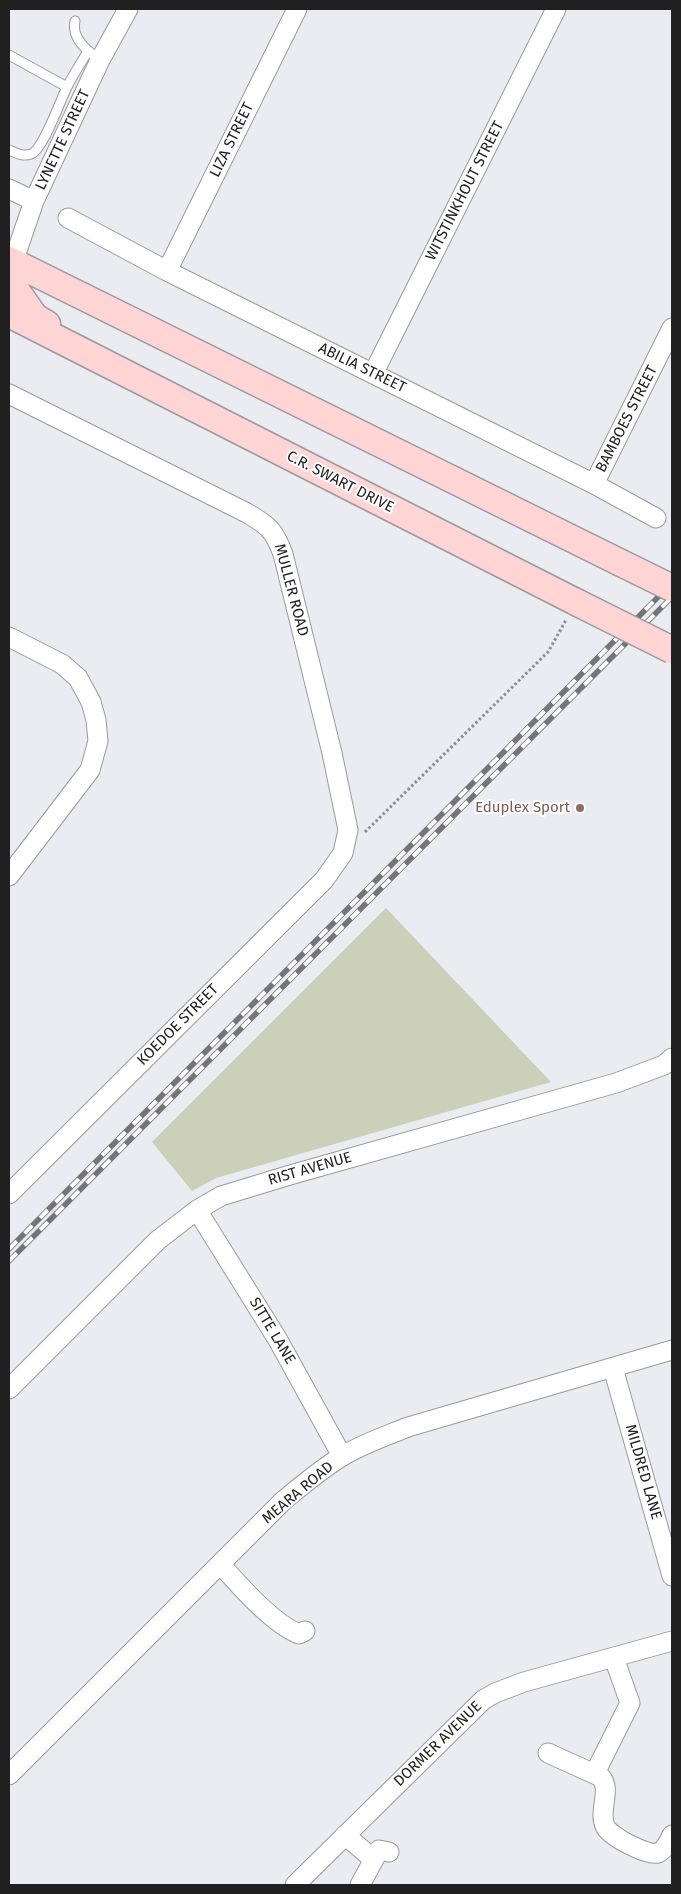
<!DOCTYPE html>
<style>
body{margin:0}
#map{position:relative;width:681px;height:1894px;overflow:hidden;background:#ebecf1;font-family:"Fira Sans",sans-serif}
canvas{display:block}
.frame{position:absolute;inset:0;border:10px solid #202021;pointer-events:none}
</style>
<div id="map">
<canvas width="681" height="1894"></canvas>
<div class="frame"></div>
</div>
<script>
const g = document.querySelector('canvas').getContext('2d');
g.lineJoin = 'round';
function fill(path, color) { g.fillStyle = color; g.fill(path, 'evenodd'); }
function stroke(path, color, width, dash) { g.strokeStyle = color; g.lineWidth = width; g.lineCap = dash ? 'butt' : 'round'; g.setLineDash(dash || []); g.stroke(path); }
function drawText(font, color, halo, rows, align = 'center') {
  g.font = font + ' "Fira Sans",sans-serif'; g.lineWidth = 4; g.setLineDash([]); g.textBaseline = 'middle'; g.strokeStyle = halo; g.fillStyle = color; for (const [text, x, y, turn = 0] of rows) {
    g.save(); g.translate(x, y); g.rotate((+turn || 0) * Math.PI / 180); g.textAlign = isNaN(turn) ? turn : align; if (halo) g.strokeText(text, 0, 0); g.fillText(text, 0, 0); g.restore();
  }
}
fill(new Path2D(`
 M386,908L551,1082L216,1178L192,1191L152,1142Z`), '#ccd0b9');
const service = new Path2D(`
 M75,21C72,35 81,45 92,54
 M9,55L67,87
 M9,150C16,153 23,157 31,154C43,150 60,101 67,87C73,75 81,63 88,51`);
const minor = new Path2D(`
 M9,189L34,201
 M68,218L167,271L594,484L656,518
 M167,271L297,9
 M9,274L34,201L100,60L128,9
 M373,374L556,9
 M9,394L247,513C269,526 274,530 283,554L332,753L348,830L343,853L324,880L9,1194
 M594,484L672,328
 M9,637L62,664L78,678L91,702L96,720L98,741L90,770L9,876
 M197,1210L278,1340L342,1456
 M613,1368L672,1576
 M9,1389L158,1240L197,1210L221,1196L290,1175L616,1083L664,1065L672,1058
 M221,1565C240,1586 272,1623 299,1634L305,1631
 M548,1753L601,1777C612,1791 598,1810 605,1826C609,1836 647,1856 658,1853C665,1850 669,1842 672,1835
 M595,1773L630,1703L614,1658
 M9,1775L283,1501C302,1485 320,1470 341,1457C362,1444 386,1436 408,1427L672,1350
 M345,1835L373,1859
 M295,1885L483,1700L495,1693L524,1682L672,1641
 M360,1885L379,1850L389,1852`);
const secondary = new Path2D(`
 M9,260L619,562
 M9,280L35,317L47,324
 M9,314L576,602`);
stroke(service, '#9a9a9e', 11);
stroke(minor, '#9a9a9e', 21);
stroke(secondary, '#9a9a9e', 29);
stroke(new Path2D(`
 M365,832L548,652L566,620`), '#8c8c8f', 3, [2.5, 2.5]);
stroke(service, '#fff', 9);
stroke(minor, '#fff', 19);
stroke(secondary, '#ffd4d5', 26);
const rail = new Path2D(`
 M9,1249L672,583
 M9,1261L672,597`);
stroke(rail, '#757578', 5.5);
stroke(rail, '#fff', 4, [11]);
const secondaryBridge = new Path2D(`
 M619,562L672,588
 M576,602L672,650`);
stroke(secondaryBridge, '#9a9a9e', 29, []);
stroke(secondaryBridge, '#ffd4d5', 26);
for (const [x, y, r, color] of [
 [580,808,5,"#8d6e63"]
]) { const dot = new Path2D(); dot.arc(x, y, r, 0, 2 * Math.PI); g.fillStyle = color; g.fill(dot); stroke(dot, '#fff', 2); }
drawText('15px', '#202021', '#fff', [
 ["LYNETTE STREET",63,140,-65],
 ["LIZA STREET",232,140,-64],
 ["WITSTINKHOUT STREET",465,191,-63],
 ["ABILIA STREET",362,368,26],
 ["BAMBOES STREET",627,419,-63],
 ["C.R. SWART DRIVE",340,482,27],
 ["MULLER ROAD",291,590,75],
 ["KOEDOE STREET",178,1025,-45],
 ["RIST AVENUE",310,1169,-16],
 ["SITTE LANE",272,1331,59],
 ["MILDRED LANE",643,1472,74],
 ["MEARA ROAD",298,1493,-40],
 ["DORMER AVENUE",438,1744,-44]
]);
drawText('15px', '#785e54', '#fff', [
 ["Eduplex Sport",570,808]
], 'right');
</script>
